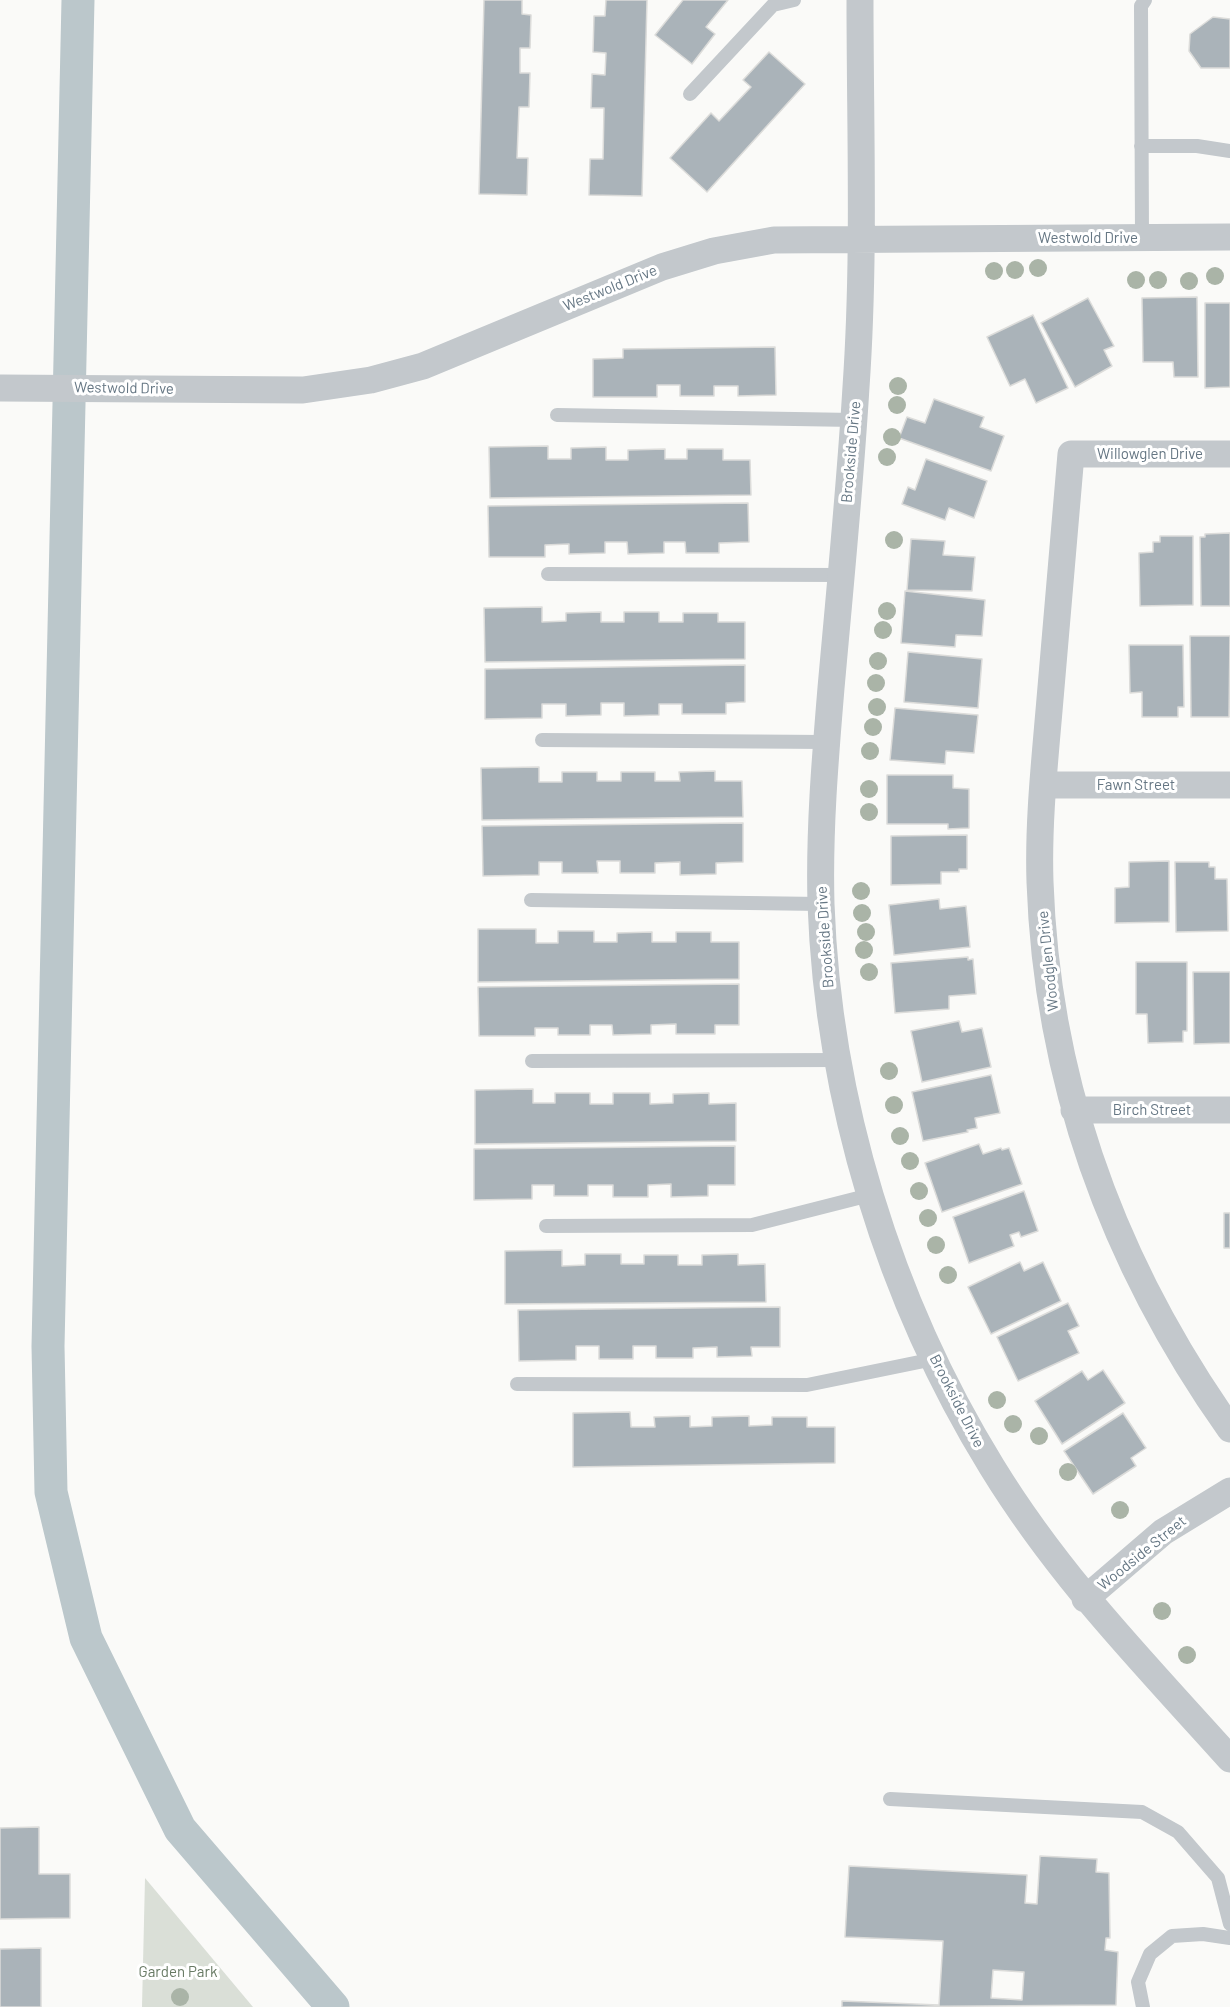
<!DOCTYPE html>
<style>
body{margin:0}
canvas{display:block;background:#fafaf8}
</style>
<canvas width="1230" height="2007"></canvas>
<script>
const g = document.querySelector('canvas').getContext('2d');
g.lineJoin = 'round';
function fill(path, color) { g.fillStyle = color; g.fill(path, 'evenodd'); }
function stroke(path, color, width, dash) { g.strokeStyle = color; g.lineWidth = width; g.lineCap = dash ? 'butt' : 'round'; g.setLineDash(dash || []); g.stroke(path); }
function drawText(font, color, halo, rows, align = 'center') {
  g.font = font + ' Barlow,sans-serif'; g.lineWidth = 6; g.setLineDash([]); g.textBaseline = 'middle'; g.strokeStyle = halo; g.fillStyle = color; for (const [text, x, y, turn = 0] of rows) {
    g.save(); g.translate(x, y); g.rotate((+turn || 0) * Math.PI / 180); g.textAlign = isNaN(turn) ? turn : align; if (halo) g.strokeText(text, 0, 0); g.fillText(text, 0, 0); g.restore();
  }
}
fill(new Path2D(`
 M145,1878L253,2007H142Z`), '#dadfd7');
stroke(new Path2D(`
 M78,0L48,1346L51,1492L86,1638L180,1829L333,2007`), '#bbc7cb', 33);
const building = new Path2D(`
 M484,0H522V14L531,15L530,48H520V73H530L529,107H519L517,158H528L527,195L479,194Z
 M606,0H647L642,196L589,195L590,159H603L604,108H591L592,74L605,75L606,53L593,52L594,16H605Z
 M683,0H728L706,27L715,34L692,64L655,35Z
 M1213,17L1230,19V68H1201L1189,51L1190,34Z
 M769,52L805,84L707,192L670,158L711,113L719,121L751,87L743,80Z
 M1197,297L1198,377H1174L1173,362H1143L1142,298Z
 M1088,298L1114,346L1104,350L1112,366L1075,387L1041,323Z
 M1205,303H1230V387L1205,388Z
 M1033,315L1068,388L1036,403L1025,379L1010,386L987,337Z
 M775,347L776,395L738,396V386H714V396H680V385H657V397H593V359L623,358V349Z
 M934,399L984,417L980,427L1004,436L991,471L899,438L907,417L925,423Z
 M548,446V459H571V448L606,447V460H628V450L665,449V459H687V449H723V460H750L751,495L490,498L489,447Z
 M926,459L987,481L974,518L949,508L945,520L902,504L908,487L915,490Z
 M748,503L749,542L719,543V553H686L685,542H664V553L628,554L627,542H605V553L569,554V544L545,545V557H489L488,506Z
 M1230,533V606H1201L1200,537H1205V534Z
 M1160,536H1193V605L1140,606L1139,553L1153,552V542H1160Z
 M911,539L945,541L943,555L975,557L972,591L907,590Z
 M905,591L985,600L982,636L956,635L955,647L901,643Z
 M542,607V622L566,621V613L601,612V622H624V612H659V622H683V613H718V622H745V659L485,662L484,608Z
 M1190,636H1230L1229,717H1191Z
 M1129,645H1183L1184,707H1178V717H1142V692L1130,693Z
 M908,652L982,659L978,708L904,702Z
 M745,665V702L726,703V714H682V704H659V715L624,716V703H601V715L566,716V704H542V718L485,719V669Z
 M895,708L978,715L974,753L946,751L945,764L890,760Z
 M539,767V782H562V772H597V781H621V772H655V781H680L679,772L715,771V781H742L743,817L482,820L481,768Z
 M887,775H953V788L969,789V828L948,829V824H887Z
 M743,823V862L716,863V874L680,875V862L655,863V873H620V861H597L598,873H562V862H539V875L483,876L482,826Z
 M967,835V869H959V872H941V884L891,885V836Z
 M1169,861V922L1115,923V888L1129,887V862Z
 M1175,862H1209V867H1215V879H1227L1228,931L1176,932Z
 M939,899L940,909L966,906L970,947L894,955L889,905Z
 M478,929H536V943H558V931H594V942H617V933L652,932V942H676V932H711V942H739V979L478,982Z
 M968,957V960L973,959L976,994L949,996V1009L895,1013L891,963Z
 M1136,962H1187V1031H1183V1042L1148,1043L1147,1014H1136Z
 M1193,972H1230V1043L1194,1044Z
 M739,984V1025H715V1034H676V1024L651,1025V1034L613,1035L612,1025H590V1035H558V1028H535V1036H479L478,987Z
 M959,1021L962,1032L982,1028L991,1067L922,1082L911,1031Z
 M991,1075L1000,1113L975,1118L977,1128L967,1130L968,1132L923,1141L912,1092Z
 M533,1089V1103H555V1093H590V1104H613V1093H650V1104L673,1103V1094L709,1093V1104L736,1103V1141L475,1144V1090Z
 M979,1144L983,1154L1001,1148L1002,1150L1009,1148L1022,1184L942,1212L925,1163Z
 M735,1146V1185H708V1196L671,1197V1184L648,1185V1197H613V1185H588V1196H554V1185H532V1199L474,1200V1149Z
 M1024,1191L1038,1231L1021,1237L1019,1232L1010,1235L1014,1246L969,1263L953,1217Z
 M1224,1213H1230V1248H1224Z
 M562,1250V1266L585,1265V1254H621V1264H644V1255H678V1265H702V1255L738,1254V1265L765,1264L766,1302L505,1304V1251Z
 M1020,1262L1024,1271L1043,1262L1061,1301L991,1334L968,1287Z
 M1068,1303L1079,1326L1068,1331L1079,1353L1018,1381L997,1337Z
 M780,1307V1347H751L752,1356L717,1357V1347L693,1348V1358H656V1346H633V1359H599V1346H576V1360L519,1361L518,1310Z
 M1103,1370L1125,1403L1062,1444L1035,1401L1082,1371L1088,1380Z
 M630,1412L631,1427H655L654,1417L690,1416V1427L712,1426V1417L749,1416V1426L772,1425V1417H807V1427H835V1463L573,1467V1413Z
 M1123,1413L1146,1448L1131,1458L1136,1466L1093,1494L1064,1451Z
 M39,1827V1874H70V1918L0,1919V1828Z
 M1040,1856L1097,1859L1096,1872L1109,1873L1110,1938H1106L1105,1950L1118,1952L1116,2005L842,2007V2001L939,2005L943,1941L845,1937L849,1866L1027,1875L1025,1903L1037,1904ZM993,1970L1024,1972L1022,2000L991,1998Z
 M41,1948V2007H0V1949Z`);
fill(building, '#aab3b9');
stroke(building, '#dcdcda', 1.5);
stroke(new Path2D(`
 M690,94L773,5L794,0
 M1141,146H1197L1230,151
 M1142,237L1141,6L1145,0
 M557,415L854,420
 M548,574L841,575
 M542,740L827,742
 M531,900L821,904
 M532,1061L839,1060
 M546,1226L752,1225L870,1195
 M517,1384L807,1385L934,1359
 M890,1799L1142,1812L1178,1832L1218,1878L1230,1924
 M1143,2007L1138,1982L1150,1954L1172,1936L1203,1934L1230,1938`), '#c3c8cc', 14);
stroke(new Path2D(`
 M860,0C860,129 865,258 856,387C850,487 840,587 831,688C825,760 819,832 821,904C828,1100 889,1300 992,1467C1060,1578 1144,1663 1230,1759
 M0,388L303,390L371,380L423,366L662,267L714,251L774,240L1230,237
 M1230,454H1071C1064,536 1057,617 1050,699C1045,759 1038,821 1040,882C1047,1084 1114,1265 1230,1429
 M1043,785H1230
 M1074,1110H1230
 M1085,1599L1163,1532L1230,1491`), '#c3c8cc', 27);
g.fillStyle = '#aab4a7';
for (const [x, y] of [
 [1038,268],
 [1015,270],
 [994,271],
 [1215,276],
 [1136,280],
 [1158,280],
 [1189,281],
 [898,386],
 [897,405],
 [892,437],
 [887,457],
 [894,540],
 [887,611],
 [883,630],
 [878,661],
 [876,683],
 [877,707],
 [873,727],
 [870,751],
 [869,789],
 [869,812],
 [861,891],
 [862,913],
 [866,932],
 [864,950],
 [869,972],
 [889,1071],
 [894,1105],
 [900,1136],
 [910,1161],
 [919,1191],
 [928,1218],
 [936,1245],
 [948,1275],
 [997,1400],
 [1013,1424],
 [1039,1436],
 [1068,1472],
 [1120,1510],
 [1162,1611],
 [1187,1655],
 [180,1997]
]) { g.beginPath(); g.arc(x, y, 9, 0, 2 * Math.PI); g.fill(); }
drawText('15px', '#657683', '#fff', [
 ["Westwold Drive",1088,238],
 ["Westwold Drive",610,288,-22],
 ["Westwold Drive",124,388,1],
 ["Brookside Drive",851,452,-85],
 ["Willowglen Drive",1150,454],
 ["Fawn Street",1136,785],
 ["Brookside Drive",825,937,-94],
 ["Woodglen Drive",1048,961,-96],
 ["Birch Street",1152,1110],
 ["Brookside Drive",957,1401,63],
 ["Woodside Street",1142,1553,-39]
]);
drawText('15px', '#687a64', '#fff', [
 ["Garden Park",178,1972]
]);
</script>
